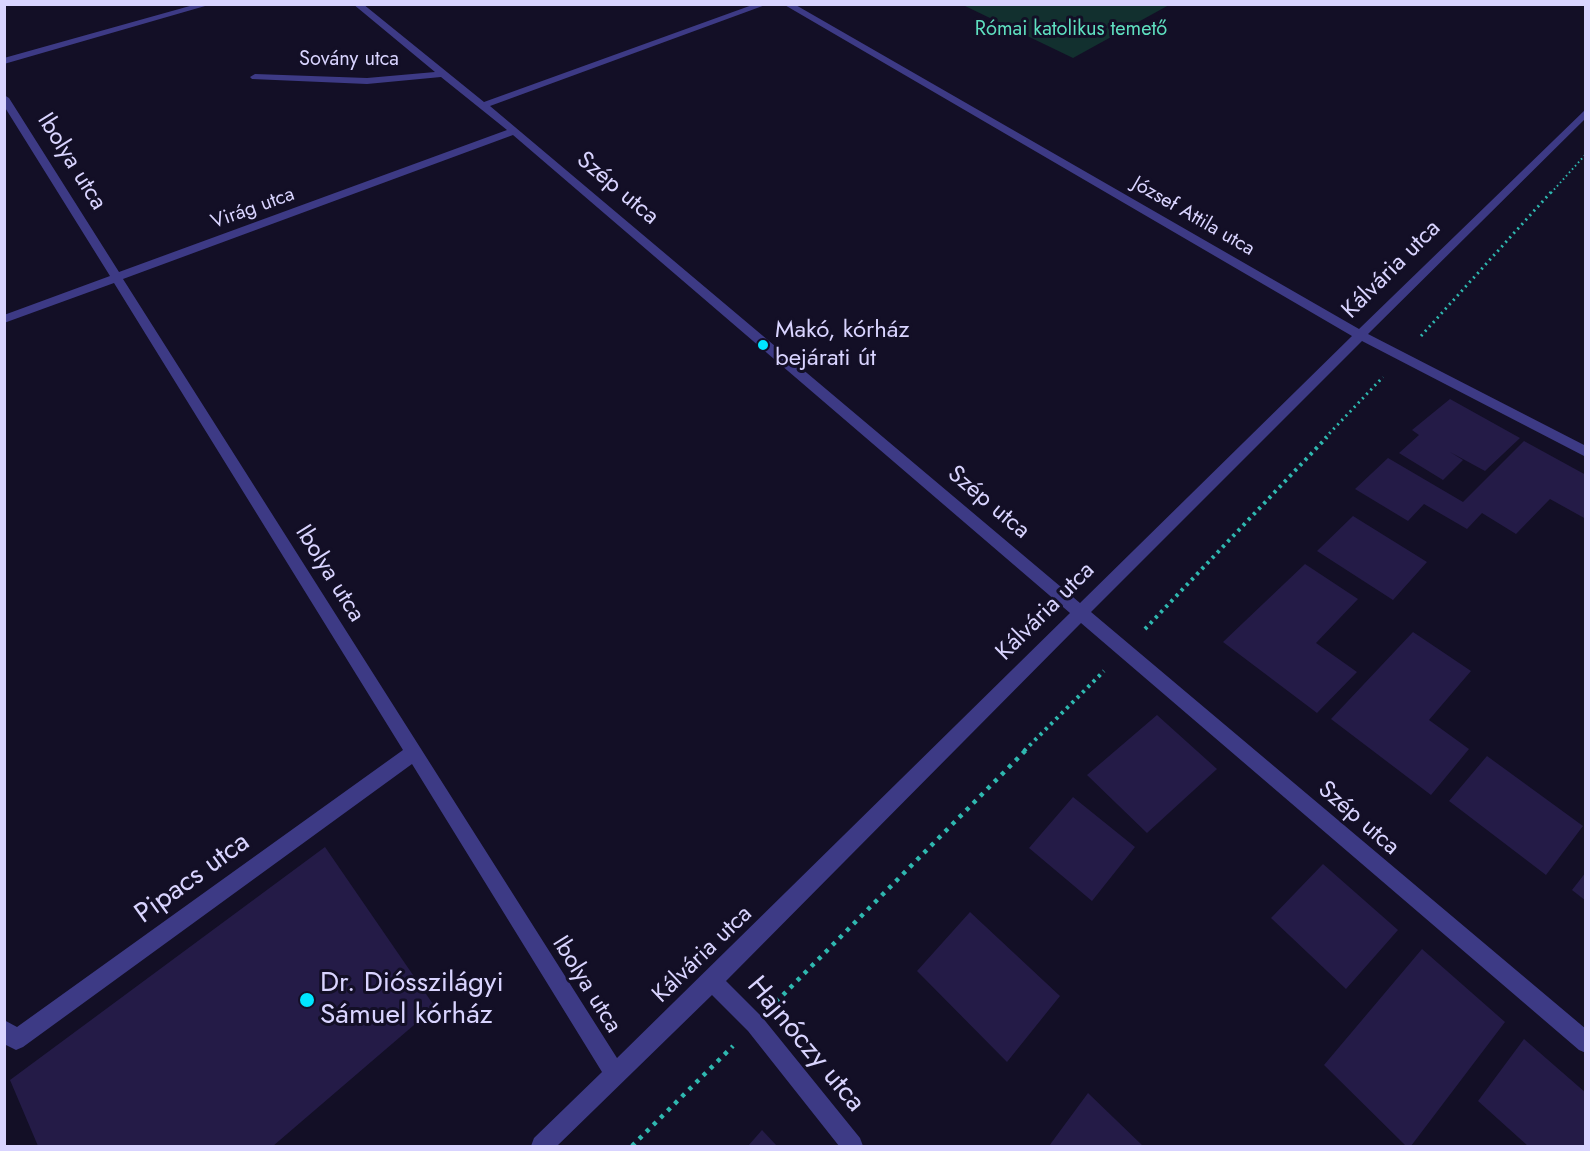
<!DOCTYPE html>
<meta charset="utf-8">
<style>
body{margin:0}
#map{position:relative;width:1590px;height:1151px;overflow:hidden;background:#130f26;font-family:Jost,sans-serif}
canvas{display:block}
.frame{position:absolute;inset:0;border:6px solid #d9d4ff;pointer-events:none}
</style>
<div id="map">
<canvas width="1590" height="1151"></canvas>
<div class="frame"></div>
</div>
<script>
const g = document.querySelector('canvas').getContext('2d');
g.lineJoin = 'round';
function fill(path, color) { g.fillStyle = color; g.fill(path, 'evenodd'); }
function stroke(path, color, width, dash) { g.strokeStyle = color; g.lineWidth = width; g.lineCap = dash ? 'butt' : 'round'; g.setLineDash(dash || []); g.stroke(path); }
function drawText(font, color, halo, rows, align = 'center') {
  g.font = font + ' Jost,sans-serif'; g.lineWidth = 6; g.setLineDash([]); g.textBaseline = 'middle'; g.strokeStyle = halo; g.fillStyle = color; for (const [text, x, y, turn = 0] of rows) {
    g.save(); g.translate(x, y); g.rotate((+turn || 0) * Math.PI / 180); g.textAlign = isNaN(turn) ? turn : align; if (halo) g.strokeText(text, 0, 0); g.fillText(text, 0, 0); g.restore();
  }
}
fill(new Path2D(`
 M963,5H1169L1073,58Z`), '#12302f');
fill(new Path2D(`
 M1450,399L1520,438L1485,471L1450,452L1463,460L1443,480L1399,453L1419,435L1412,430Z
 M1524,441L1586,475V519L1550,499L1516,534L1482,513L1467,529L1424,504L1408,521L1355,489L1388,458L1463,502Z
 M1353,516L1427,562L1393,600L1317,551Z
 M1305,564L1358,599L1316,643L1357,672L1317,713L1223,642Z
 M1413,632L1471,671L1429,720L1469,749L1431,795L1331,719Z
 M1157,715L1217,769L1147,833L1087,775Z
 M1487,756L1583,826L1546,875L1449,801Z
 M1073,797L1135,847L1092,901L1029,848Z
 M325,847L435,1007L273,1146H38L10,1080Z
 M1323,864L1398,930L1346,989L1271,918Z
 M1586,872V901L1572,890Z
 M970,912L1060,996L1007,1062L917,971Z
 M1422,949L1505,1022L1411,1146H1406L1324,1065Z
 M1524,1039L1586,1093V1146H1528L1478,1101Z
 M1088,1093L1143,1146H1049Z
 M762,1130L777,1146H748Z`), '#241b47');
stroke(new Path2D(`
 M1551,193L1586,154`), '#2fb8b0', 2, [1.5, 3]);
stroke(new Path2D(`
 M1421,336L1552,191
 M1325,438L1383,377`), '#2fb8b0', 3, [2, 4]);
stroke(new Path2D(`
 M1145,629L1327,437
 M1024,751L1104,671`), '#2fb8b0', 4, [3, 4.5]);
stroke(new Path2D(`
 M776,1002L1026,750
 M632,1146L733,1046`), '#2fb8b0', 4.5, [4, 6]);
fill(new Path2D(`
 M197,4H212L4,64V58Z
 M353,4H363L484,102L755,4H768L490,106L1080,603L1352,336L783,4H794L1359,329L1586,109V118L1368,334L1586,446V457L1362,341L1091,612L1586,1029V1053L1579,1050L1081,623L726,981L762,1017L860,1138L863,1146H839L748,1031L712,995L557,1146H531L534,1138L602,1072L412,764L23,1047L16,1050L4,1044V1020L17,1027L403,750L114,283L4,323V315L110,276L4,106V95L9,98L119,272L507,130L441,77L367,84L252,79L250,77L255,74L367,78L435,72ZM513,135L1070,613L617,1058L123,279Z`), '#3d3a85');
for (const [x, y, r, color] of [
 [763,345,6,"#00e5ff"],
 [307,1000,8,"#00e5ff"]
]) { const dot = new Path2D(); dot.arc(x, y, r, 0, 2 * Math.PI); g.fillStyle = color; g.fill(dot); stroke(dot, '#130f26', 2); }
drawText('20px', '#5fe0c0', '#130f26', [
 ["Római katolikus temető",1071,30]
]);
drawText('20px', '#d9d4ff', '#130f26', [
 ["Sovány utca",349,60],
 ["Virág utca",253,209,-20],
 ["József Attila utca",1193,217,30]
]);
drawText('24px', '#d9d4ff', '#130f26', [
 ["Ibolya utca",71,162,58],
 ["Szép utca",617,189,40],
 ["Kálvária utca",1392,270,-45],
 ["Szép utca",988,503,40],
 ["Ibolya utca",329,574,58],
 ["Kálvária utca",1046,612,-45],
 ["Szép utca",1358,819,41],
 ["Kálvária utca",703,955,-44],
 ["Ibolya utca",586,985,58]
]);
drawText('24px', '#d9d4ff', '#130f26', [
 ["Makó, kórház",775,331],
 ["bejárati út",775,359]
], 'left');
drawText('28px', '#d9d4ff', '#130f26', [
 ["Pipacs utca",193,879,-36],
 ["Hajnóczy utca",805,1045,50]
]);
drawText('28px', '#d9d4ff', '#130f26', [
 ["Dr. Diósszilágyi",320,984],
 ["Sámuel kórház",320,1016]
], 'left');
</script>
